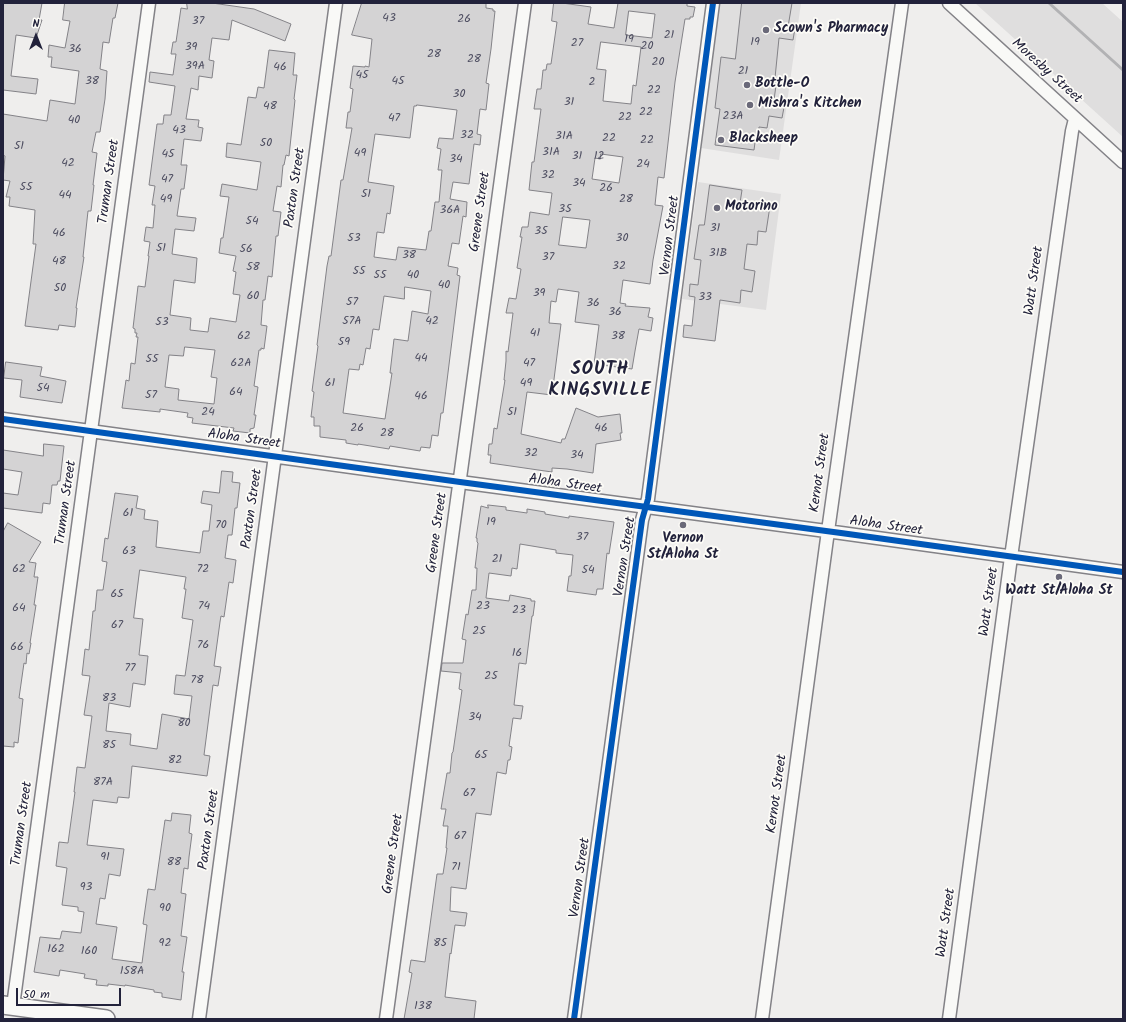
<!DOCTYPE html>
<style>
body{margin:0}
#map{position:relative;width:1126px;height:1022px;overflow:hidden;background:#efeeed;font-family:Kalam,sans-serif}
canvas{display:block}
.frame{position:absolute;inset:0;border:4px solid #22223b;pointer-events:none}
.north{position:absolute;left:16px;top:16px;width:40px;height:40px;-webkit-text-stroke:3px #fdfcf7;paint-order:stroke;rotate:0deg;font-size:11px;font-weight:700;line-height:16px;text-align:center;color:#22223b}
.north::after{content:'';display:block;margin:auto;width:14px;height:18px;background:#22223b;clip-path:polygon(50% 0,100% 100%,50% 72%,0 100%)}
.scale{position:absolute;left:16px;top:988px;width:105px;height:18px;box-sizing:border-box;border:2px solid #22223b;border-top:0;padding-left:5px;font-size:12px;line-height:14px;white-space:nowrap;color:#22223b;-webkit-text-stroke:3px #fdfcf7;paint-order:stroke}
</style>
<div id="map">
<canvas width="1126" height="1022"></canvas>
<div class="frame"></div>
<div class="north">N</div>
<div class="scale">50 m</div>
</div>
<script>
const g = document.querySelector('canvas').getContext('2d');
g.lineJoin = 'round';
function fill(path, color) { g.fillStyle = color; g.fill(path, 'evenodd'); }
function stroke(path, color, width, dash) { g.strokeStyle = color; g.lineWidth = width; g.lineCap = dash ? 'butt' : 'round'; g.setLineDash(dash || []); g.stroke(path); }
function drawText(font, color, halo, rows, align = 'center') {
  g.font = font + ' Kalam,sans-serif'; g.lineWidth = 3.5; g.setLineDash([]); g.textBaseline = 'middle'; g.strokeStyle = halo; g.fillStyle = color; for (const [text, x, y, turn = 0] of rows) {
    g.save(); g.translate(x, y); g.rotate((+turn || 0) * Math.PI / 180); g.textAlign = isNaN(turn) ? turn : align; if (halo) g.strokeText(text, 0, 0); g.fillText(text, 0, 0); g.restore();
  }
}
fill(new Path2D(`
 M718,3H801L779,160L701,148Z
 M975,3H1102L1123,22V137Z
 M698,182L781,194L766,310L682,299Z`), '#dfdede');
const building = new Path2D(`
 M3,3H42L39,20H42L36,38L16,35L11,76L38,79L36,94L3,90Z
 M65,3H118L115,18H113L109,43L103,42L100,69L107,71L105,99L100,132H96L92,152L97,153L93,185H94L91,211H88L83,257H84L76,308H77L75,327L59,325L58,330L25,326L36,244H33L35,210L9,206L10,197H6L10,181L3,180L5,156L3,155V114L47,121L50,100L75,104L79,71L51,67L52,57H48L49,45L65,48L70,21L63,20Z
 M187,3H212L254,9L291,24L285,41L232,20L229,40L212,38L209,60L214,61L212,78L199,76L198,90L191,88L186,119L199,120L198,127L203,128L201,141L184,139L181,165H187L184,189H181L177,216L196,218L194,231L175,229L172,254L197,258L195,283L174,280L170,315L191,318L190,330L208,332L210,318L236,322L240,295L233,294L236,272L233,271L236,256L219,253L221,238H223L229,197L220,196L222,184L257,190L261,162L226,157L227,143L241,145L248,97L256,98L258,87L264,88L269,50L295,53L293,75H297L294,99L295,100L289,156L286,155L284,165H283L281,187L277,186L273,211L281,212L278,236H276L272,277L268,276L265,300H263L261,325L267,326L264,349L261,348V350H259L254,386L258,387L254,415H256L254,428L250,429V433L233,431L234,428L192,423L193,418L187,417L188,413L160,409V412L122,408L126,380L129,381L131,363L135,364L138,337H136L137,333H135V329L133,328L138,286L145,287L149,256H148L150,242L144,241L146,227L153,228L155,205H152L155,186L149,185L157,124H163L164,115H171L175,86L149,82L150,72L173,75L176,54H171L173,42H176L181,8L187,9ZM185,347L215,350L211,377L217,378L214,404L178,400L179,389L165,387L169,355L183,356Z
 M362,3H486V8L493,9V11H495L491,49L486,83L489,84L486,110L480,109L477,134L481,135L480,145L474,144L469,184L453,182L450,199L467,202L466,217L463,216L459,244L452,243L448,266L458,268L457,275L460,276L443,413H441L438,436L432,435L430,448L421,447L420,451L390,446L389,449L358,444V445L346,443V440L320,437V426H314V417H311L314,392L312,391L318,346L317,345L327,266L329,256H331L341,180H343L352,128H346L348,112H350L353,89L350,88L353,66L365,67V66L369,67L372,39L352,35ZM417,105L457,110L453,139L439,138L437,148L441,149L438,170H442L439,202H435L431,231H429L426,250L398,247L396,260L374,257L377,232L384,233L387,213L390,214L394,186L368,182L375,134L410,138L414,106H416ZM405,287L431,291L428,314L412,311L408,341L394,339L390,373H392L385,419L343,413L349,369L359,370L360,364L363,365L366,348L370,349L373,329L379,330L384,296L404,299Z
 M554,3H562L591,7L588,24L614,28L618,3H687V6L695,7L693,17H690V19H685L675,82L664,178L658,177L655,205L663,206L653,260L650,284L623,280L620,303L626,304L625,306L650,308L648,317L653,318L651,331L639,329L635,351L632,369L594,364L599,325L575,322L579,292L558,289L556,302L551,301L549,323L561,324L552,395L527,392L521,434L561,443L562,439H565L576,408L598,417L620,414L622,433H620L621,440L596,444L593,473L567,469L552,468V472L490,463L491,455H488L489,444H492L494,428L497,429L505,380H504L506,361V351L508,352L513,313H506L509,298L516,299L521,269L517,268L522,237H520L522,227H528L530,212L549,215L552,193L529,190L532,162H534L541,109H534L537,89H541L543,70H546L547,64H551L557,22L552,21ZM629,11L655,14L652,38L626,35ZM601,42L641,47L636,86L633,85L631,104L603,101L606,70L597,69ZM601,154L623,157L619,183L592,179L595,158L600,159ZM563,217L590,220L586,248L559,245Z
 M742,3H792L788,27L795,28L793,40L779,38L775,78H777L774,100L785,102L782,118L769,116L767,128L759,127L758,135H756L754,150L715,145L720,109L715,108L721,57L735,59Z
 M710,185L742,190L740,203L770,206L766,232L758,231L757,245L747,244L744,269L755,271L752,292L741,290L740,303L720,300L715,341L683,337L684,325L692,326L695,297L689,296L690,284L698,285L701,260L694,259L699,225H704Z
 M6,362L42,367L40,376L66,381L62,403L20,397L22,380L4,378Z
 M44,444L64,446L60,481H58L57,485H52L50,504L43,503L42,513L3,508V493L18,495L22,472L3,469V450L43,456Z
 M222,471L233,472L232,482L240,483L237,508H235L232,535H228L225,558L236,560L233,583L229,582L224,617L221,616L220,622L214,666L221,667L218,686L213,685L204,755L210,756L207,776L132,766L129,798L118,797L117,803L93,800L87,845L124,849L120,876L109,874L105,899L100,898L96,924L117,927L112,959L142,963L147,925L143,924L148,889L155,890L165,820L171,821L172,813L191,815L189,833L192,834L189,857L188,869L184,868L181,893L186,894L181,936L187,937L182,972H184L181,1000L162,997V993L154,992V990L125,985V986L108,984V986L96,985L97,980L84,978L85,974L60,970L59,976L34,972L40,937L60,939L62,931L81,933L84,912L78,911V907L62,905L67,868L56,866L59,842L68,843L75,792H74L77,767L85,768L92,716L84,715L90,676L82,675L85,649L89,650L93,611H95L97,590H103L107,562L102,561L105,538L108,539L115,493L138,496L136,508L145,510L144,519L158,521L156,547L200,553L203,531H209L212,505L201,503L203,491L219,493ZM140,570L186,577L184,589H186L182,618L193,620L185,676L176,675L174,694L192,696L189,719L162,714L157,749L130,745L131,734L106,731L109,703L130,707L133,683L145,685L148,656L139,655L143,619L134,618Z
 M488,505L506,507V510L527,513V509L545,512V514L569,518V516L614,522L609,554L607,553L603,589H597L596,595L567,591L569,576H571L573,555L556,553V550L520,544L517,569L512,568L511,576L489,573L486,598L509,601L510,595L531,599V601H535L533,616H532L526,664L519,663L514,705L523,706L521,719L513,718L509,746L512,747L510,760H508L506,774L497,772L491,815L476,813L466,889L451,887L450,911L467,913L465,926L455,925L451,954L450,953L445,997L476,1001L474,1019H404L412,973L409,972L411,960L425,962L437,874H443L447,848H446L448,826H443L446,809H441L447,773H450L452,753L453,752L462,690L459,689L461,673L441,671L442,663H463L466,640L462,639L466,614L468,615L472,590H476L477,568H475L478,543L477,542V538H476L481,506L488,508Z
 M8,523L41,542L29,562L36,563L34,577H38L34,605H36L30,643H31L29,654L27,653L26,664L24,663L19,698L23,699L18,743L14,742V747L3,746V532Z`);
fill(building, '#d4d3d4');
stroke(building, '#838287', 1);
const minor = new Path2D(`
 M949,3L1123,162
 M3,419L460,482L841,533L1123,572
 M13,1006L149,3
 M199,1019L336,3
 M386,1019L525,3
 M574,1019L642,520L648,499L713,3
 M762,1019L828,531L902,3
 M949,1019L1011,557L1072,131L1075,119`);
const secondary = new Path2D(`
 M3,1005L106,1019`);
stroke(minor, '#838287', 15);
stroke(secondary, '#838287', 20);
stroke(minor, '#f9f9f7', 12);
stroke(secondary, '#f9f9f7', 17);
stroke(new Path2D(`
 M1049,3L1123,70`), '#b2b2b4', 3);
stroke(new Path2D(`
 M3,419L460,482L841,533L1123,572
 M574,1019L642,520L648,499L713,3`), '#0057b8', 6);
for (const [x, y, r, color] of [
 [766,30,4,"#6a6979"],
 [747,85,4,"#6a6979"],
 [750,105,4,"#6a6979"],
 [721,140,4,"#6a6979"],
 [717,208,4,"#6a6979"],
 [683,525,4,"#6a6979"],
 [1059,577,4,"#6a6979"]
]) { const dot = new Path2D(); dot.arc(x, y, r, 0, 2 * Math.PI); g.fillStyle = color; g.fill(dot); stroke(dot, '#fdfcf7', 1.5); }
drawText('12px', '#4e4e61', null, [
 ["43",389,19],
 ["26",464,20],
 ["37",198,22],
 ["21",669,36],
 ["19",629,40],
 ["19",755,43],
 ["27",577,44],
 ["20",647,47],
 ["39",191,48],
 ["36",75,50],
 ["28",434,55],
 ["28",474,60],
 ["20",658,63],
 ["39A",195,67],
 ["46",280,68],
 ["21",743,72],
 ["45",362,76],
 ["38",92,82],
 ["45",398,82],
 ["2",592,83],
 ["22",654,91],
 ["30",459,95],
 ["31",569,103],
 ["48",270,107],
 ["22",646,113],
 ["23A",733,117],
 ["22",625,118],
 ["47",394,119],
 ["40",74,121],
 ["43",179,131],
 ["32",467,136],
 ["31A",564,137],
 ["22",609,139],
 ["22",647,141],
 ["50",266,144],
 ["51",19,147],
 ["31A",551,153],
 ["49",360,154],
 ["45",168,155],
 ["31",577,157],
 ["12",599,157],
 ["34",456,160],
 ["42",68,164],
 ["24",643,165],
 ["32",548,176],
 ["47",167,180],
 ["34",579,184],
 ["55",26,188],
 ["26",606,189],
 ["51",366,195],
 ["44",65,196],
 ["49",166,200],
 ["28",626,200],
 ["35",565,210],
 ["36A",450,211],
 ["54",252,222],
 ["31",715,229],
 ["35",541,232],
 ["46",59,234],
 ["53",354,239],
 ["30",622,239],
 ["51",161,249],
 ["56",246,250],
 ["31B",718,254],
 ["38",409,256],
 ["37",548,258],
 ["48",59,262],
 ["32",619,267],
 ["58",253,268],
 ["55",359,272],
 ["55",380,276],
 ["40",413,276],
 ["40",444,286],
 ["50",60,289],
 ["39",539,294],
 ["60",253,297],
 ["33",705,298],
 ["57",352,303],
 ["36",593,304],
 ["36",615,313],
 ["57A",352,322],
 ["42",432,322],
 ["53",162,323],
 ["41",535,334],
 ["62",244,337],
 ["38",618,337],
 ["59",344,343],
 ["44",421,359],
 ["55",152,360],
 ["62A",241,364],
 ["47",529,364],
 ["61",330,384],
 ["49",526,384],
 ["54",43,389],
 ["64",236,393],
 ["57",151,396],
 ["46",421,397],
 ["24",208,413],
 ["51",512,413],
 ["26",357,429],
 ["46",601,429],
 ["28",387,434],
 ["32",531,454],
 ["34",577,456],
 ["61",128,514],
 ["19",491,523],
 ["70",221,526],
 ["37",582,538],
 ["63",129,552],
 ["21",497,560],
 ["62",19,570],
 ["72",203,570],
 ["54",588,571],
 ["65",117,595],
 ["74",204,607],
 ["23",483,607],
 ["64",19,609],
 ["23",519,611],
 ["67",117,626],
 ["25",479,632],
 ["76",203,646],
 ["66",17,648],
 ["16",517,654],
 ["77",130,669],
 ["25",491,677],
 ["78",197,681],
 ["83",109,699],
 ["34",475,718],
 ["80",184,724],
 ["85",109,746],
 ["65",481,756],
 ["82",175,761],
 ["87A",103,783],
 ["67",469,794],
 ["67",460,837],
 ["91",105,858],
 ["88",174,863],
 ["71",456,868],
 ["93",86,888],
 ["90",165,909],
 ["92",165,944],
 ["85",440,944],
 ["162",56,950],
 ["160",89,952],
 ["158A",132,972],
 ["138",423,1007]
]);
drawText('bold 14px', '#22223b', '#fdfcf7', [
 ["Scown's Pharmacy",774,30],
 ["Bottle-O",755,85],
 ["Mishra's Kitchen",758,105],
 ["Blacksheep",729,140],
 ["Motorino",725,208],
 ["Vernon",683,540,"center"],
 ["St/Aloha St",683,556,"center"],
 ["Watt St/Aloha St",1059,592,"center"]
], 'left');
drawText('14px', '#22223b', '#fdfcf7', [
 ["Moresby Street",1046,72,42],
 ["Truman Street",110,182,-82],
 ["Paxton Street",296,188,-82],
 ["Greene Street",481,212,-82],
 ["Vernon Street",671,236,-83],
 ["Watt Street",1035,281,-82],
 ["Aloha Street",244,440,8],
 ["Kernot Street",821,473,-82],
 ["Aloha Street",565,485,8],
 ["Truman Street",67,503,-82],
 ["Paxton Street",253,509,-82],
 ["Aloha Street",886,527,8],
 ["Greene Street",438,533,-82],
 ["Vernon Street",626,557,-81],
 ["Watt Street",990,602,-82],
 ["Kernot Street",778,794,-82],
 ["Truman Street",23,824,-82],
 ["Paxton Street",210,830,-82],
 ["Greene Street",394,854,-82],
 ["Vernon Street",581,878,-82],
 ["Watt Street",947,923,-82]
]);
g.letterSpacing = '1px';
drawText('bold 18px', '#22223b', '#fdfcf7', [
 ["SOUTH",600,371],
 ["KINGSVILLE",600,392]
]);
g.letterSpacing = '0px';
</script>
